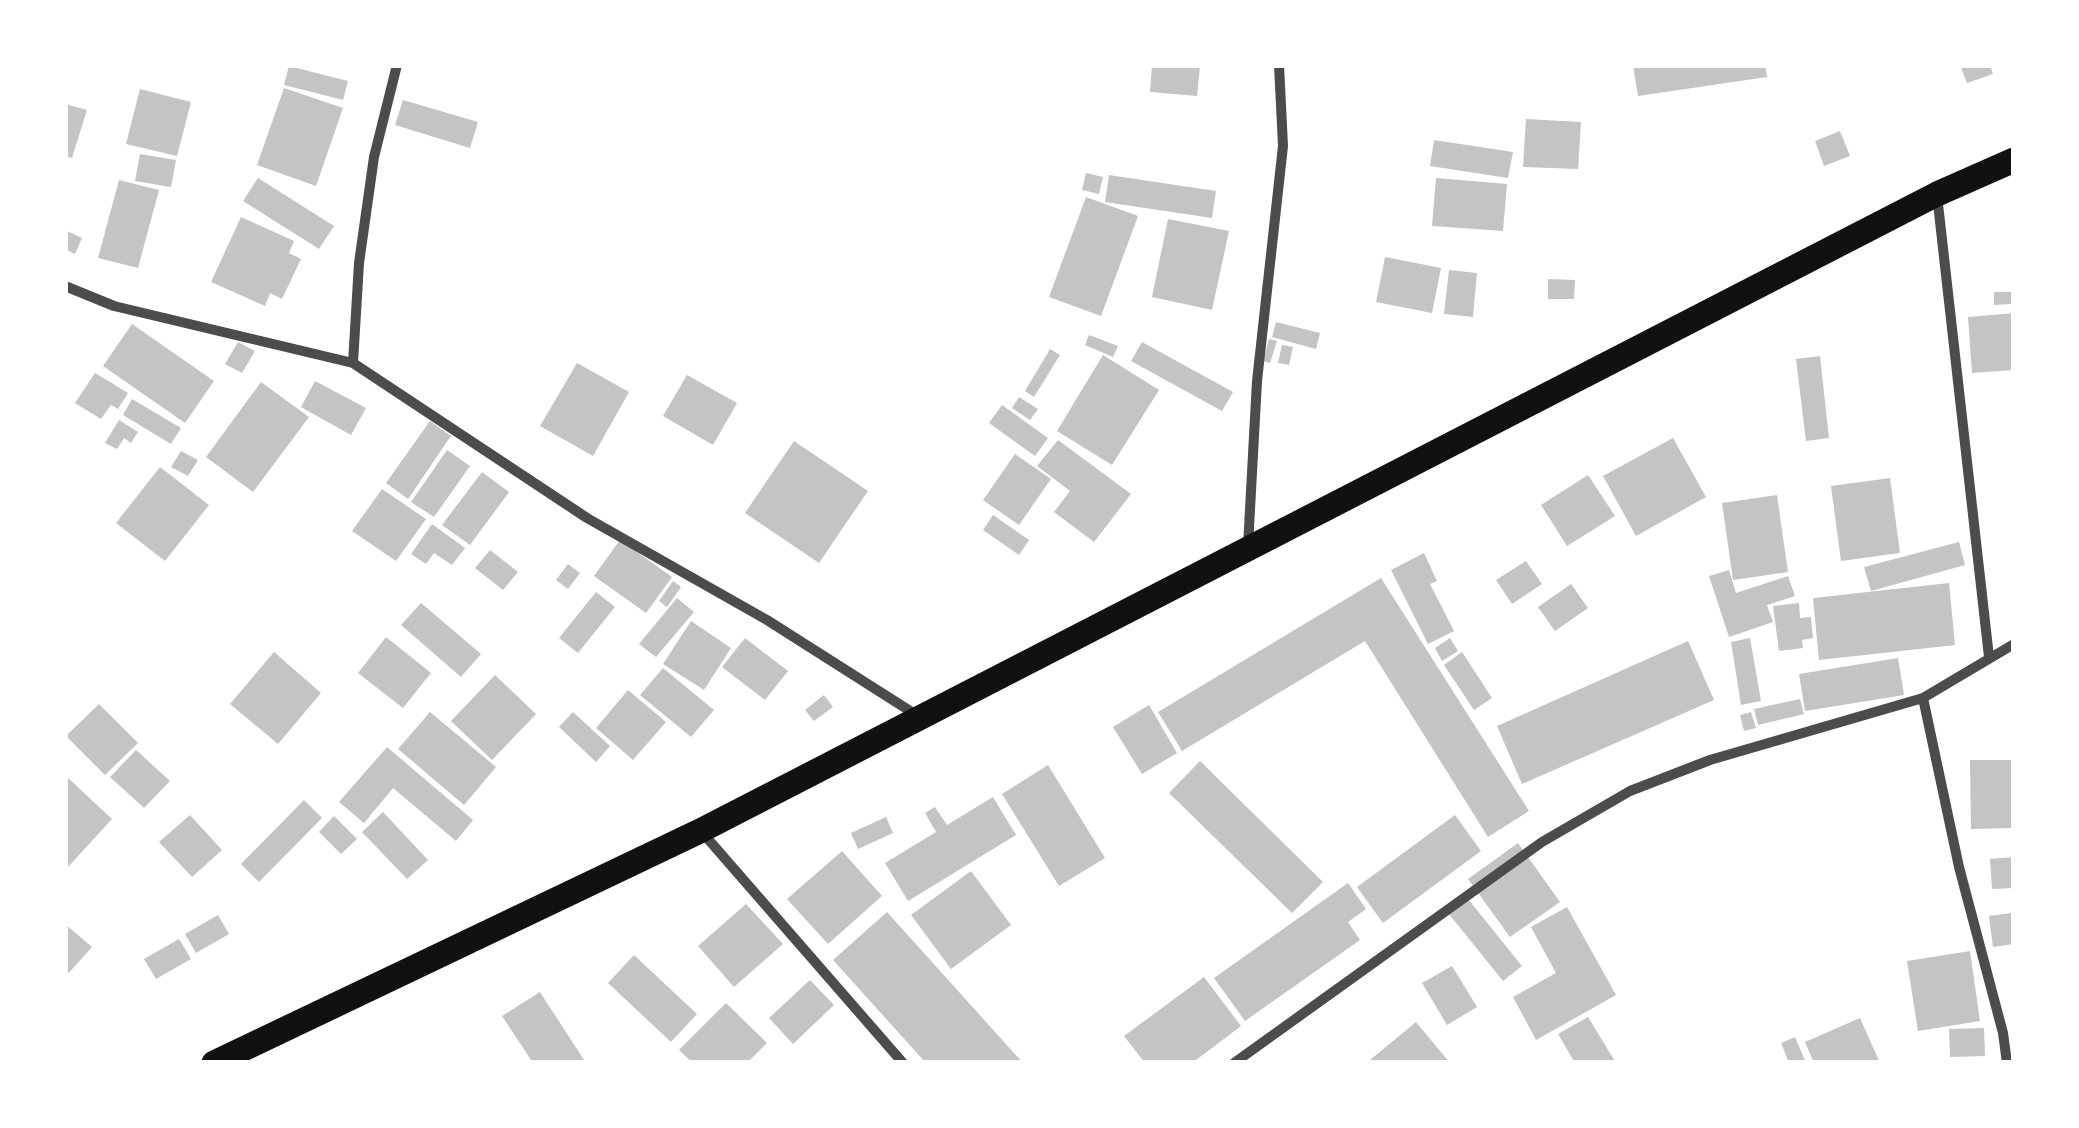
<!DOCTYPE html>
<style>
body{margin:0}
#map{position:relative;width:2079px;height:1128px;overflow:hidden;background:#fff;font-family:"Noto Sans",sans-serif}
canvas{display:block}
.frame{position:absolute;inset:0;border:68px solid #fff;pointer-events:none}
</style>
<div id="map">
<canvas width="2079" height="1128"></canvas>
<div class="frame"></div>
</div>
<script>
const g = document.querySelector('canvas').getContext('2d');
g.lineJoin = 'round';
function fill(path, color) { g.fillStyle = color; g.fill(path, 'evenodd'); }
function stroke(path, color, width, dash) { g.strokeStyle = color; g.lineWidth = width; g.lineCap = dash ? 'butt' : 'round'; g.setLineDash(dash || []); g.stroke(path); }
fill(new Path2D(`
 M1152,65H1200L1197,96L1150,92Z
 M1633,65H1765L1767,77L1638,96Z
 M1960,65H1990L1993,74L1967,83Z
 M289,66L348,81L343,100L284,85Z
 M284,88L343,108L316,186L257,165Z
 M140,89L191,102L177,156L126,144Z
 M403,100L478,122L470,148L395,125Z
 M65,104L87,110L72,158L65,156Z
 M1526,119L1581,122L1578,169L1523,167Z
 M1840,131L1850,156L1824,166L1815,141Z
 M1434,140L1513,152L1508,178L1430,166Z
 M140,154L176,160L171,187L135,181Z
 M1086,173L1103,177L1099,194L1082,190Z
 M1109,175L1216,191L1212,218L1105,202Z
 M258,178L334,226L319,249L243,201Z
 M1436,178L1507,184L1503,231L1432,226Z
 M119,180L159,190L138,268L98,258Z
 M1086,197L1138,216L1101,316L1049,297Z
 M241,217L294,241L289,253L301,259L282,299L270,293L265,306L211,282Z
 M1168,219L1229,231L1212,310L1152,297Z
 M65,230L82,238L75,254L65,249Z
 M1385,257L1441,268L1432,313L1376,302Z
 M1449,270L1477,273L1473,317L1444,314Z
 M1548,279L1575,280L1574,299H1548Z
 M1994,292H2012V304L1994,305Z
 M2014,313V370L1972,373L1968,317Z
 M1276,322L1320,333L1316,349L1272,337Z
 M132,324L214,381L185,423L103,366Z
 M1089,335L1118,346L1113,357L1085,345Z
 M1269,339L1277,341L1270,363L1263,361Z
 M238,342L255,351L242,373L225,364Z
 M1142,342L1233,392L1222,411L1131,361Z
 M1282,345L1293,347L1289,365L1278,363Z
 M1050,349L1060,355L1034,397L1025,391Z
 M1103,355L1159,390L1112,465L1057,431Z
 M1820,356L1829,438L1806,441L1796,359Z
 M577,363L629,392L593,456L540,426Z
 M95,373L128,393L118,409L111,405L101,419L75,403Z
 M687,375L737,403L713,445L663,416Z
 M315,381L366,408L351,435L301,407Z
 M261,382L309,417L253,492L206,457Z
 M1019,397L1038,409L1030,420L1012,408Z
 M132,399L181,428L171,444L123,415Z
 M1002,405L1048,438L1035,456L989,423Z
 M119,420L138,432L131,443L124,438L117,449L105,443Z
 M430,421L451,436L408,499L386,483Z
 M1673,438L1706,497L1636,536L1603,476Z
 M1058,440L1131,494L1094,542L1054,512L1070,491L1037,466Z
 M794,441L868,491L819,563L745,513Z
 M447,450L470,466L434,517L411,502Z
 M181,451L198,460L188,476L171,467Z
 M1015,454L1051,479L1019,525L983,500Z
 M160,467L209,505L165,561L116,523Z
 M482,472L509,492L470,545L442,525Z
 M1588,475L1615,516L1567,546L1541,505Z
 M1890,478L1900,553L1841,561L1831,486Z
 M382,489L426,519L396,561L352,531Z
 M1777,495L1788,572L1733,580L1722,503Z
 M993,515L1029,540L1019,555L983,530Z
 M432,524L465,548L452,565L434,553L426,564L411,554Z
 M620,540L672,577L646,613L594,576Z
 M1959,542L1965,565L1871,591L1864,567Z
 M490,550L518,572L503,590L475,568Z
 M1424,553L1437,581L1430,584L1454,631L1428,644L1391,570Z
 M1526,561L1542,584L1512,604L1496,580Z
 M568,564L580,573L568,589L556,580Z
 M1729,570L1736,593L1788,576L1795,596L1767,605L1773,622L1729,637L1709,576Z
 M1381,578L1529,811L1488,837L1365,641L1182,751L1158,712Z
 M673,581L681,587L667,607L659,601Z
 M1949,583L1955,645L1819,660L1813,598Z
 M1571,584L1588,608L1555,631L1538,607Z
 M596,592L615,607L578,653L559,638Z
 M677,598L694,612L656,657L639,644Z
 M421,603L481,654L461,677L401,625Z
 M1799,603L1800,618L1811,617L1813,638L1802,640L1803,648L1779,651L1773,606Z
 M691,621L731,648L704,690L663,664Z
 M386,637L431,673L403,708L358,673Z
 M745,638L788,671L765,700L722,667Z
 M1450,638L1458,651L1442,661L1435,648Z
 M1750,638L1761,701L1741,705L1731,642Z
 M1688,641L1714,700L1522,784L1497,726Z
 M274,652L321,693L278,744L230,704Z
 M1462,652L1492,698L1474,710L1444,665Z
 M1898,658L1904,695L1805,711L1799,674Z
 M663,668L714,710L691,737L640,695Z
 M495,675L536,714L492,760L451,721Z
 M628,690L666,722L633,760L596,728Z
 M824,695L833,707L814,721L805,710Z
 M1800,699L1804,714L1758,725L1754,709Z
 M99,704L138,743L105,775L66,736Z
 M1149,705L1177,753L1142,774L1113,727Z
 M430,712L496,767L464,805L398,749Z
 M573,712L610,746L596,762L559,727Z
 M1751,712L1756,728L1744,731L1740,715Z
 M387,747L473,820L456,841L393,788L364,823L339,802Z
 M136,750L170,781L144,808L110,777Z
 M1970,760H2014V828L1971,829Z
 M1200,761L1323,882L1292,913L1169,793Z
 M1048,765L1105,858L1059,886L1002,794Z
 M68,778L112,819L68,867L65,865V781Z
 M993,797L1016,835L908,901L885,863L936,832L925,813L935,807L947,825Z
 M304,800L322,818L259,882L241,864Z
 M383,812L428,860L407,879L362,832Z
 M190,815L222,850L192,877L159,842Z
 M1455,815L1481,851L1383,923L1357,887Z
 M334,816L357,839L341,854L319,832Z
 M886,817L893,833L858,849L851,833Z
 M1518,843L1560,902L1510,937L1468,879Z
 M842,851L882,896L828,944L787,899Z
 M2014,857V888L1992,889L1990,859Z
 M971,871L1011,925L951,969L911,915Z
 M1348,883L1366,909L1348,922L1360,940L1245,1021L1214,978Z
 M1468,899L1522,966L1503,981L1449,914Z
 M746,904L783,944L734,987L698,946Z
 M1567,907L1616,995L1536,1040L1513,997L1556,973L1531,927Z
 M887,912L1023,1063H926L833,960Z
 M2011,913L2014,944L1993,947L1989,916Z
 M218,915L229,934L196,953L185,934Z
 M65,924L92,947L65,977Z
 M179,939L191,959L156,979L144,959Z
 M1970,951L1980,1021L1918,1031L1907,961Z
 M634,955L697,1014L671,1042L608,983Z
 M1452,966L1477,1007L1447,1025L1422,983Z
 M1204,977L1241,1026L1192,1063H1145L1124,1036Z
 M810,980L834,1005L793,1044L769,1018Z
 M540,992L586,1063H533L502,1016Z
 M726,1003L767,1043L747,1063H693L679,1050Z
 M1588,1017L1616,1063H1575L1558,1034Z
 M1860,1018L1880,1063H1814L1805,1042Z
 M1416,1022L1450,1063H1372L1370,1060Z
 M1984,1028L1985,1056L1950,1057L1949,1029Z
 M1795,1037L1806,1063H1789L1781,1043Z`), '#c4c4c4');
stroke(new Path2D(`
 M1937,195L1989,657
 M65,286L114,306L353,363L587,518L767,620L918,716
 M353,363L359,263L374,157L397,65
 M1248,546L1257,381L1283,146L1279,65
 M1923,698L1959,867L2003,1033L2007,1063
 M701,831L903,1063
 M1234,1063L1542,842L1630,791L1710,760L1923,698L2014,644`), '#4c4c4c', 10);
stroke(new Path2D(`
 M214,1063L700,831L1937,194L2014,160`), '#111', 25);
</script>
